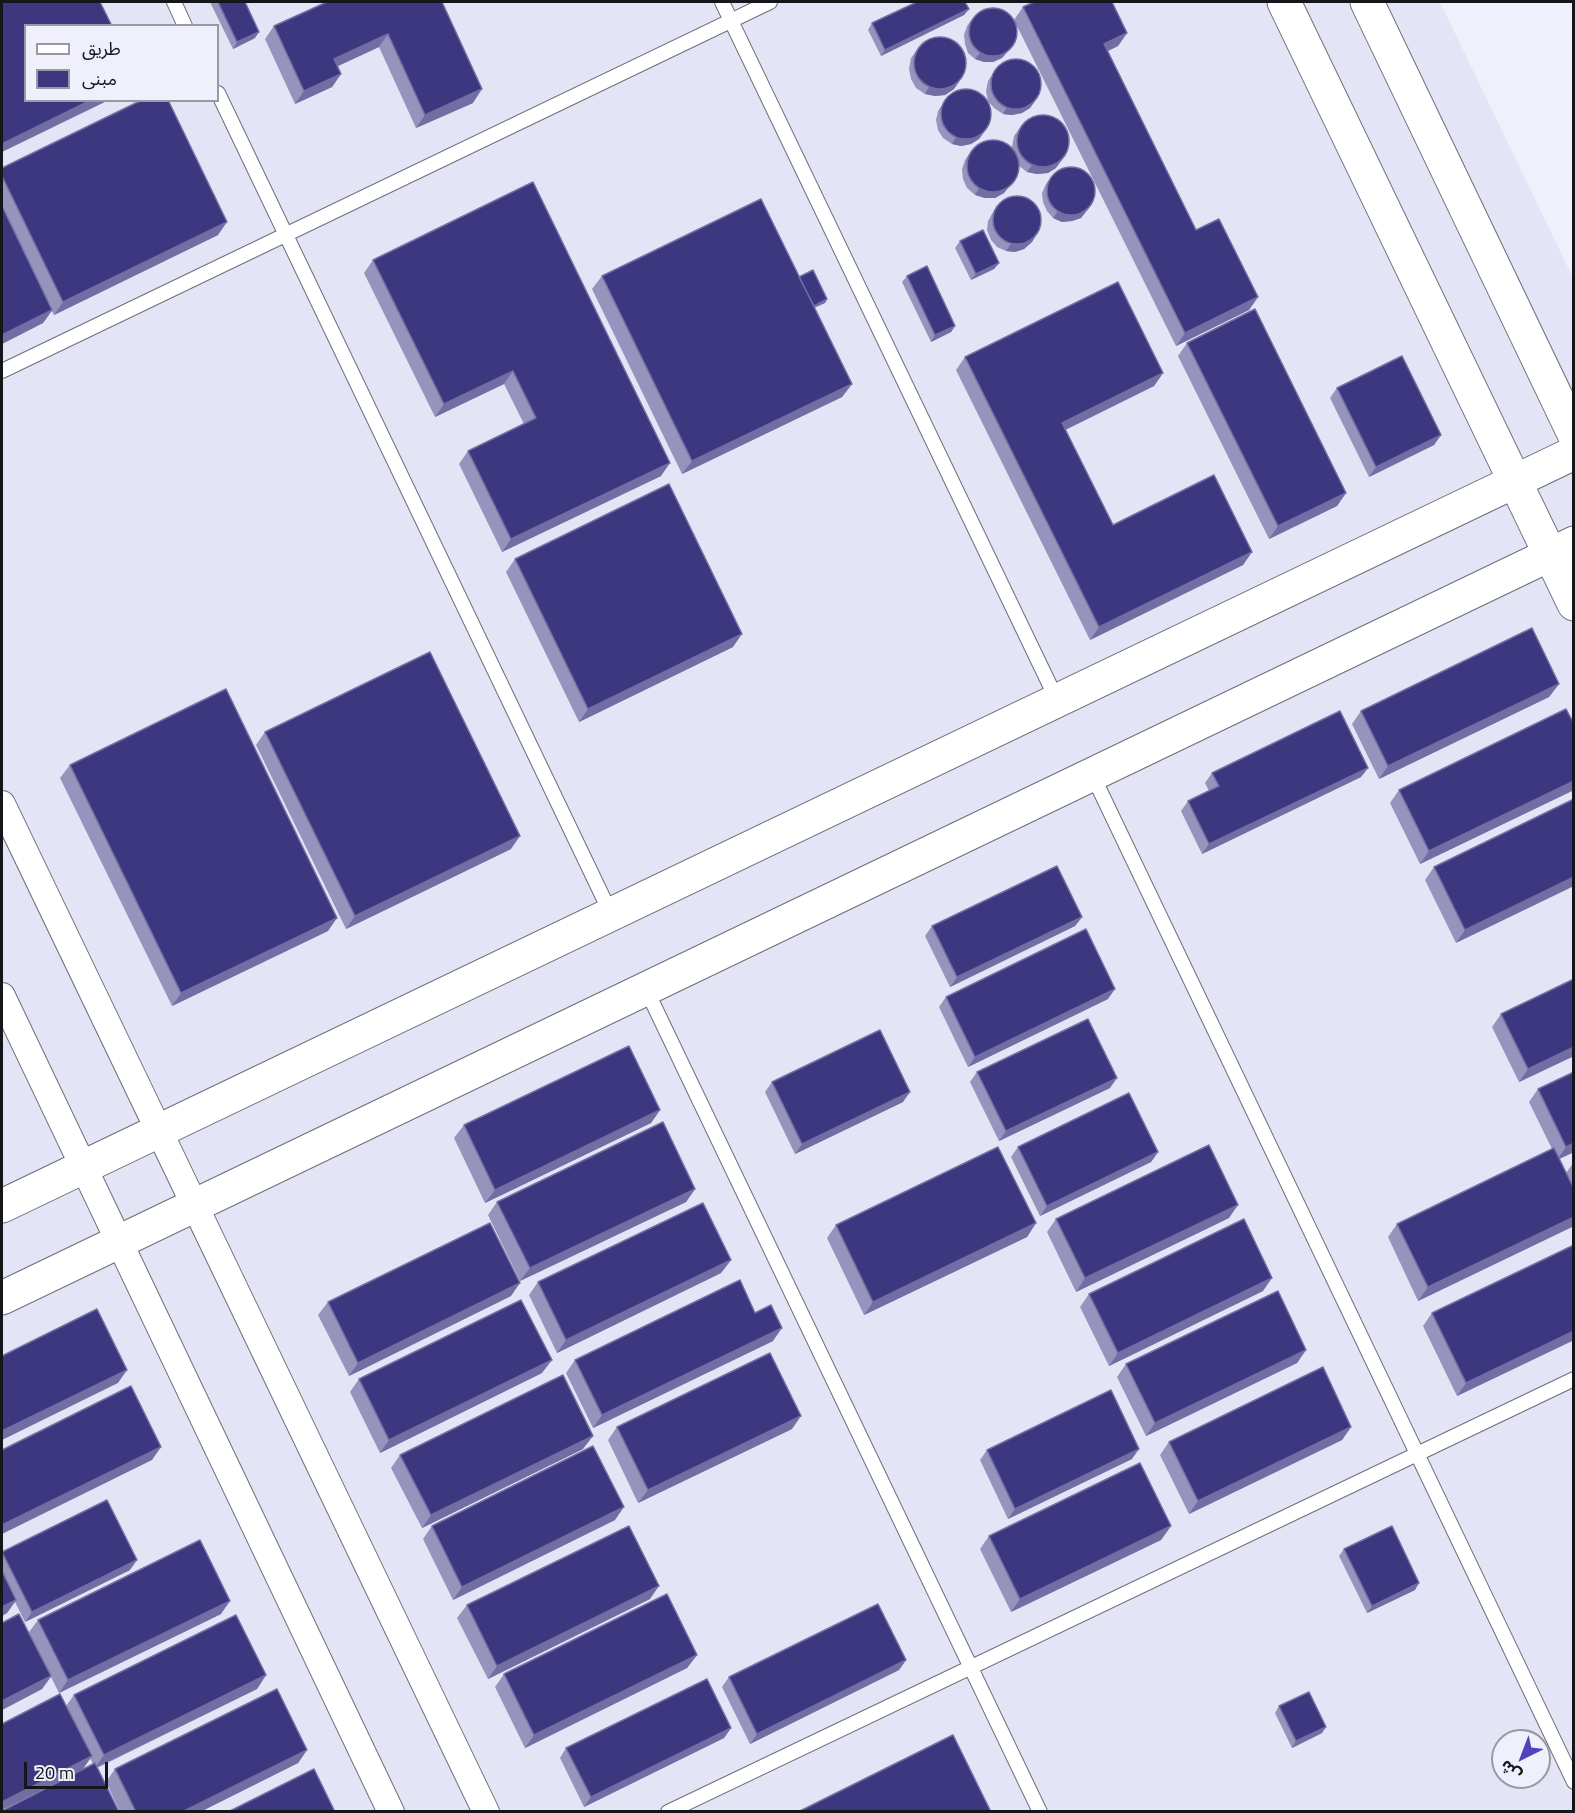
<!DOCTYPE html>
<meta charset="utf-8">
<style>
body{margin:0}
#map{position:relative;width:1575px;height:1813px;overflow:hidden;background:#eff0fb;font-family:"Titillium Web","Noto Sans Arabic",sans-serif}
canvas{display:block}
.frame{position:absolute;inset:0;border:3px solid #151619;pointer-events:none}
.legend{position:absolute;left:24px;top:24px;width:195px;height:78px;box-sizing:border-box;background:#eff0fb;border:2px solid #9899a1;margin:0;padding:8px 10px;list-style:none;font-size:18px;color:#151619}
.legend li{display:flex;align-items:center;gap:12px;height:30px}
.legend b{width:30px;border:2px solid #9899a1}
.north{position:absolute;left:1491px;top:1729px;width:60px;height:60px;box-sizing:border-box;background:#eff0fb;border:2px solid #9899a1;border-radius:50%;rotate:222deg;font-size:16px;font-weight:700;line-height:24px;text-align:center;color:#151619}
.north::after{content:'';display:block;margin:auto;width:21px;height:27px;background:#5142b9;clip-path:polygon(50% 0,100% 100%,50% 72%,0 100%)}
.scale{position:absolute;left:24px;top:1762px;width:84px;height:27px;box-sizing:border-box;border:3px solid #151619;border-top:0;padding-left:8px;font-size:18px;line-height:21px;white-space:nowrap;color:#151619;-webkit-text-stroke:4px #eff0fb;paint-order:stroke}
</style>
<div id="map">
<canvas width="1575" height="1813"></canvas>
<div class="frame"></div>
<ul class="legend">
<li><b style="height:8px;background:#fff"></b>طريق</li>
<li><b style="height:16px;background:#3c377e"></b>مبنى</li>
</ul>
<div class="north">ش</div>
<div class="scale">20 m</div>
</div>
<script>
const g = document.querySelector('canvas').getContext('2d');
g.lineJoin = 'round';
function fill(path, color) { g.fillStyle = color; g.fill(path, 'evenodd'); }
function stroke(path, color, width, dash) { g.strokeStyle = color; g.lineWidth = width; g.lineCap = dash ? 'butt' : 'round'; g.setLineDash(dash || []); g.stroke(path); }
fill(new Path2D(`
 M2,2H1440L1573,278V1811L2,1812ZM26,26H218V100H26ZM1503,1741H1539V1777H1503Z`), '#e3e4f6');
const service = new Path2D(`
 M174,2L185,26
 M722,2L1057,700
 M218,93L611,914
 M2,371L770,2
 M1092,774L1574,1782
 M646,989L1040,1812
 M668,1812L1574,1379`);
const minor = new Path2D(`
 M2,804L486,1812
 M2,996L391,1812`);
const tertiary = new Path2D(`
 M1284,2L1574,604
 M1367,2L1574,434
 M2,1206L1574,453
 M2,1298L1574,543`);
stroke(service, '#6e6f78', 16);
stroke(minor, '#6e6f78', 28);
stroke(tertiary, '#6e6f78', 35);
stroke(service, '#fff', 14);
stroke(minor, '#fff', 26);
stroke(tertiary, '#fff', 33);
fill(new Path2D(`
 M210,2H245L255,38L233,49Z
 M442,2L473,103L416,128L379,47L338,66L341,74L332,87L295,104L265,39L274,26Z
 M1023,7L1127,33L1118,46L1108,51L1196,230L1258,297L1249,310L1176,346L1014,20Z
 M969,9L964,15L881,56L868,30L872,23Z
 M972,19L1008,51L1002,58L993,62H984L975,59L968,53L965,44L964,35L967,26Z
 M922,43L954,89L945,95L935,96L925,94L916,88L911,79L909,69L911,58Z
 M998,66L1035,101L1030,108L1022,113L1012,115L1003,114L994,108L988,101L986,91L988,81Z
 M948,96L984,132L979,139L971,144L961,146L952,144L943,138L938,130L936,120L938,111Z
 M1025,121L1056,168L1048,173L1037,174L1027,172L1018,165L1015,179L1004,193L995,198H985L975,195L967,188L963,179L962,169L965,160L970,153L1012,149V146L1014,136Z
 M2,176L218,235L54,315L52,311L43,323L2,344Z
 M1051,177L1092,204L1081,218L1072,221L1062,222L1053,218L1047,211L1043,202L1042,193L1046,184Z
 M997,205L1036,235L1032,242L1024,249L1015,252L1006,251L997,247L991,240L987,230L988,221Z
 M960,241L999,263L994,269L971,280L955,248Z
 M373,260L661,476L502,552L459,464L468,451L524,424L504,384L435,417L364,273Z
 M602,276L799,277L827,299L825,303L814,308L852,384L842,397L682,474L592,289Z
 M907,276L955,326L951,332L931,342L902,282Z
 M1187,343L1346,493L1337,506L1269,539L1178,356Z
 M965,357L1163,373L1154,386L1065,430L1113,525L1252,552L1243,565L1090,640L956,370Z
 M1337,388L1441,435L1434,445L1369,477L1330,398Z
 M515,559L733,647L579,722L506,572Z
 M1559,684L1549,697L1379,779L1352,724L1361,711Z
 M1574,724V790L1420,864L1390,803L1399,790Z
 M265,732L511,849L346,929L256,745Z
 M70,765L328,931L172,1006L60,778Z
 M1368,768L1361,777L1202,854L1181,811L1188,801L1209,791L1205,783L1212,773Z
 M1574,799L1456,943L1425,880L1434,867Z
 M1082,917L1075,926L950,987L925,936L932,926Z
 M1574,979V1056L1519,1082L1492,1027L1501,1014Z
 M946,997L1108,999L968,1067L939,1007Z
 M977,1072L1110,1088L999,1141L970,1082Z
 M1574,1072V1152L1559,1159L1566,1173L1574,1162V1226L1418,1301L1388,1237L1397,1224L1552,1149L1529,1102L1538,1089Z
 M772,1082L903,1102L795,1154L765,1092Z
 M660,1110L651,1123L485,1203L454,1138L464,1125Z
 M1018,1147L1158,1152L1151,1162L1040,1216L1011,1157Z
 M695,1189L686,1202L520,1281L488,1215L497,1202Z
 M1229,1218L1076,1292L1047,1232L1056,1219Z
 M1036,1223L1027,1237L864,1315L827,1238L836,1225Z
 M1574,1245V1340L1457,1396L1423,1326L1432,1313Z
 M731,1260L721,1273L557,1353L529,1295L538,1282Z
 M1263,1291L1109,1366L1080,1307L1089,1294Z
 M511,1296L349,1376L318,1315L328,1302Z
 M755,1313L773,1341L593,1428L566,1373L575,1360Z
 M1306,1350L1297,1363L1146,1436L1117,1377L1126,1364Z
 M542,1373L380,1453L350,1392L359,1379Z
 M617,1427L792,1429L638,1503L608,1440Z
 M1351,1427L1342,1440L1189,1514L1160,1455L1169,1442Z
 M583,1449L422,1528L391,1468L400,1455Z
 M987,1450L1132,1459L1008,1519L980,1460Z
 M615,1520L453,1600L423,1539L432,1526Z
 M1171,1526L1161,1540L1011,1612L980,1549L989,1536Z
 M1344,1549L1415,1590L1367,1613L1339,1556Z
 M2,1552L130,1570L25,1622L15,1602L7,1613L2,1616Z
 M650,1599L488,1679L457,1618L467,1605Z
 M221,1614L59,1693L51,1677L42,1689L2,1710V1623L29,1632L38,1620Z
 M697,1655L687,1668L525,1748L495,1687L504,1674Z
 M906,1660L899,1670L750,1744L722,1687L729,1677Z
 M266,1675L257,1689L97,1768L93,1764L90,1758L66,1706L74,1695Z
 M1279,1706L1322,1733L1292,1748L1275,1713Z
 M731,1728L724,1738L584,1807L560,1758L566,1748Z
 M307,1750L298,1763L200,1812H120L106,1782L115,1769Z`), '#9694bc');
fill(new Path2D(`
 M969,9L964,15L881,56L885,50Z
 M259,32L255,38L233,49L237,42Z
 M1127,33L1118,46L1095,57L1104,44Z
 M388,34L379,47L325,72L334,59Z
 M1013,45L1002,58L993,62H984L975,59L980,53Z
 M341,74L332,87L295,104L304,91Z
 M959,82L954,89L945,95L935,96L925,94L929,87Z
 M482,89L473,103L416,128L425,115Z
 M91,100H109L2,152V144Z
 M1035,101L1030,108L1022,113L1012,115L1003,114L1007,107Z
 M984,132L979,139L971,144L961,146L952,144L956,137Z
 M1067,153L1056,168L1048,173L1037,174L1027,172L1032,165Z
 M1015,179L1004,193L995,198H985L975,195L979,188Z
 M1092,204L1081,218L1072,221L1062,222L1053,218L1058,211Z
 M227,222L218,235L54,315L63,302Z
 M1036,235L1032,242L1024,249L1015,252L1006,251L1010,245Z
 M999,263L994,269L971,280L976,274Z
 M1258,297L1249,310L1176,346L1185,333Z
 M827,299L825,303L811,309L814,306Z
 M52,310L43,323L2,344V335Z
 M955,326L951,332L931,342L935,335Z
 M513,371L504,384L435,417L444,404Z
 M1163,373L1154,386L1053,436L1062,423Z
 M852,384L842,397L682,474L692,461Z
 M1441,435L1434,445L1369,477L1376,467Z
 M670,463L661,476L502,552L511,539Z
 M1346,493L1337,506L1269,539L1278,526Z
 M1252,552L1243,565L1090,640L1099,627Z
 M742,634L733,647L579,722L588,709Z
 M1559,684L1549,697L1379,779L1388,766Z
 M1368,768L1361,777L1202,854L1209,844Z
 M1574,781V790L1420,864L1429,851Z
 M520,836L511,849L346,929L355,916Z
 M1574,877V886L1456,943L1465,930Z
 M1082,917L1075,926L950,987L957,977Z
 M337,918L328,931L172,1006L181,993Z
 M1115,989L1108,999L968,1067L975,1057Z
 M1574,1047V1056L1519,1082L1528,1069Z
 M1117,1078L1110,1088L999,1141L1006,1131Z
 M910,1092L903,1102L795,1154L802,1144Z
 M660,1110L651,1123L485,1203L495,1190Z
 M1574,1143V1152L1557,1160L1566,1147Z
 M1158,1152L1151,1162L1040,1216L1047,1206Z
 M695,1189L686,1202L520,1281L530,1268Z
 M1238,1205L1229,1218L1076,1292L1085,1278Z
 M1574,1217V1226L1418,1301L1428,1287Z
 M1036,1223L1027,1237L864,1315L873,1302Z
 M731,1260L721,1273L557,1353L566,1340Z
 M1272,1278L1263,1291L1109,1366L1118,1353Z
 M520,1283L511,1296L349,1376L358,1363Z
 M782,1328L773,1341L593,1428L602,1415Z
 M1574,1331V1340L1457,1396L1466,1383Z
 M1306,1350L1297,1363L1146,1436L1155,1423Z
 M552,1360L542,1373L380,1453L389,1440Z
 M127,1370L118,1383L2,1440V1431Z
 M801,1416L792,1429L638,1503L648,1490Z
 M1351,1427L1342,1440L1189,1514L1198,1501Z
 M593,1436L583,1449L422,1528L431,1515Z
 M161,1447L152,1460L2,1534V1525Z
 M1139,1449L1132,1459L1008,1519L1015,1509Z
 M624,1507L615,1520L453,1600L462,1587Z
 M1171,1526L1161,1540L1011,1612L1020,1599Z
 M137,1560L130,1570L25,1622L32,1612Z
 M1419,1583L1415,1590L1367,1613L1372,1606Z
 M659,1586L650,1599L488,1679L497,1666Z
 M16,1600L7,1613L2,1616V1607Z
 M230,1601L221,1614L59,1693L68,1680Z
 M697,1655L687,1668L525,1748L534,1735Z
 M906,1660L899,1670L750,1744L757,1734Z
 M266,1675L257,1689L95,1768L104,1755Z
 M51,1676L42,1689L2,1710V1701Z
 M1326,1727L1322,1733L1292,1748L1296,1741Z
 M731,1728L724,1738L584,1807L591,1797Z
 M307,1750L298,1763L200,1812H182Z
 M92,1756L83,1769L2,1810V1802Z`), '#726ea4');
const building = new Path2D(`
 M2,2H100L112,26H26V100H91L2,144Z
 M218,2H245L259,32L237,42Z
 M327,2H442L482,89L425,115L388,34L334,59L341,74L304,91L274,26Z
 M917,2H965L969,9L885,50L872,23Z
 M1034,2H1112L1127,33L1104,44L1196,230L1219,219L1258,297L1185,333L1023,7Z
 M969 32a24 24 0 1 1 48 0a24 24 0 1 1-48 0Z
 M914 63a26 26 0 1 1 52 0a26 26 0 1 1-52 0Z
 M991 84a25 25 0 1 1 50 0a25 25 0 1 1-50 0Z
 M941 114a25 25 0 1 1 50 0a25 25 0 1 1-50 0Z
 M142,100H168L227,222L63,302L2,176V168Z
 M1017 141a26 26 0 1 1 52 0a26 26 0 1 1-52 0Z
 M967 166a26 26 0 1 1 52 0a26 26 0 1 1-52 0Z
 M1047 191a24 24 0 1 1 48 0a24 24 0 1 1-48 0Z
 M533,182L670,463L511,539L468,451L536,418L513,371L444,404L373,260Z
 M993 220a24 24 0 1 1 48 0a24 24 0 1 1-48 0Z
 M761,199L852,384L692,461L602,276Z
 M2,206L52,310L2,335Z
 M983,230L999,263L976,274L960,241Z
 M927,266L955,326L935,335L907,276Z
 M813,270L827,299L814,306L799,277Z
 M1118,282L1163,373L1062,423L1113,525L1214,475L1252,552L1099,627L965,357Z
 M1255,309L1346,493L1278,526L1187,343Z
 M1402,356L1441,435L1376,467L1337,388Z
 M669,484L742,634L588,709L515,559Z
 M1532,628L1559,684L1388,766L1361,711Z
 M430,652L520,836L355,916L265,732Z
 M226,689L337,918L181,993L70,765Z
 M1566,709L1574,724V781L1429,851L1399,790Z
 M1340,711L1368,768L1209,844L1188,801L1219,786L1212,773Z
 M1574,799V877L1465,930L1434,867Z
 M1057,866L1082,917L957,977L932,926Z
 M1086,929L1115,989L975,1057L946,997Z
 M1574,979V1047L1528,1069L1501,1014Z
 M1088,1019L1117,1078L1006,1131L977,1072Z
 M880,1030L910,1092L802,1144L772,1082Z
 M629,1046L660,1110L495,1190L464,1125Z
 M1574,1072V1143L1566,1147L1538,1089Z
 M1129,1093L1158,1152L1047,1206L1018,1147Z
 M663,1122L695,1189L530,1268L497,1202Z
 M1209,1145L1238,1205L1085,1278L1056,1219Z
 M998,1147L1036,1223L873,1302L836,1225Z
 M1554,1148L1574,1189V1217L1428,1287L1397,1224Z
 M703,1203L731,1260L566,1340L538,1282Z
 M1244,1219L1272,1278L1118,1353L1089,1294Z
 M490,1223L520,1283L358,1363L328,1302Z
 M1574,1245V1331L1466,1383L1432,1313Z
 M740,1280L755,1313L771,1305L782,1328L602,1415L575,1360Z
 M1278,1291L1306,1350L1155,1423L1126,1364Z
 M521,1300L552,1360L389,1440L359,1379Z
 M97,1309L127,1370L2,1431V1356Z
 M770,1353L801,1416L648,1490L617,1427Z
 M1323,1367L1351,1427L1198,1501L1169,1442Z
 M563,1375L593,1436L431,1515L400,1455Z
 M131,1386L161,1447L2,1525V1450Z
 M1111,1390L1139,1449L1015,1509L987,1450Z
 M593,1446L624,1507L462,1587L432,1526Z
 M1140,1463L1171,1526L1020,1599L989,1536Z
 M107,1500L137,1560L32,1612L2,1552Z
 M629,1526L659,1586L497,1666L467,1605Z
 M1392,1526L1419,1583L1372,1606L1344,1549Z
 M200,1540L230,1601L68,1680L38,1620Z
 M2,1571L16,1600L2,1607Z
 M667,1594L697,1655L534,1735L504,1674Z
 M878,1604L906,1660L757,1734L729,1677Z
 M19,1614L51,1676L2,1701V1623Z
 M236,1615L266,1675L104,1755L74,1695Z
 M707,1679L731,1728L591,1797L566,1748Z
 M277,1689L307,1750L182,1812H136L115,1769Z
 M1309,1692L1326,1727L1296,1741L1279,1706Z
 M60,1694L92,1756L2,1802V1724Z
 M953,1735L991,1812H798Z
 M95,1763L119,1812H2V1811Z
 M314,1769L335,1812H228Z`);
fill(building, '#3c377e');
stroke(building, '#726ea4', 1.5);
</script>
